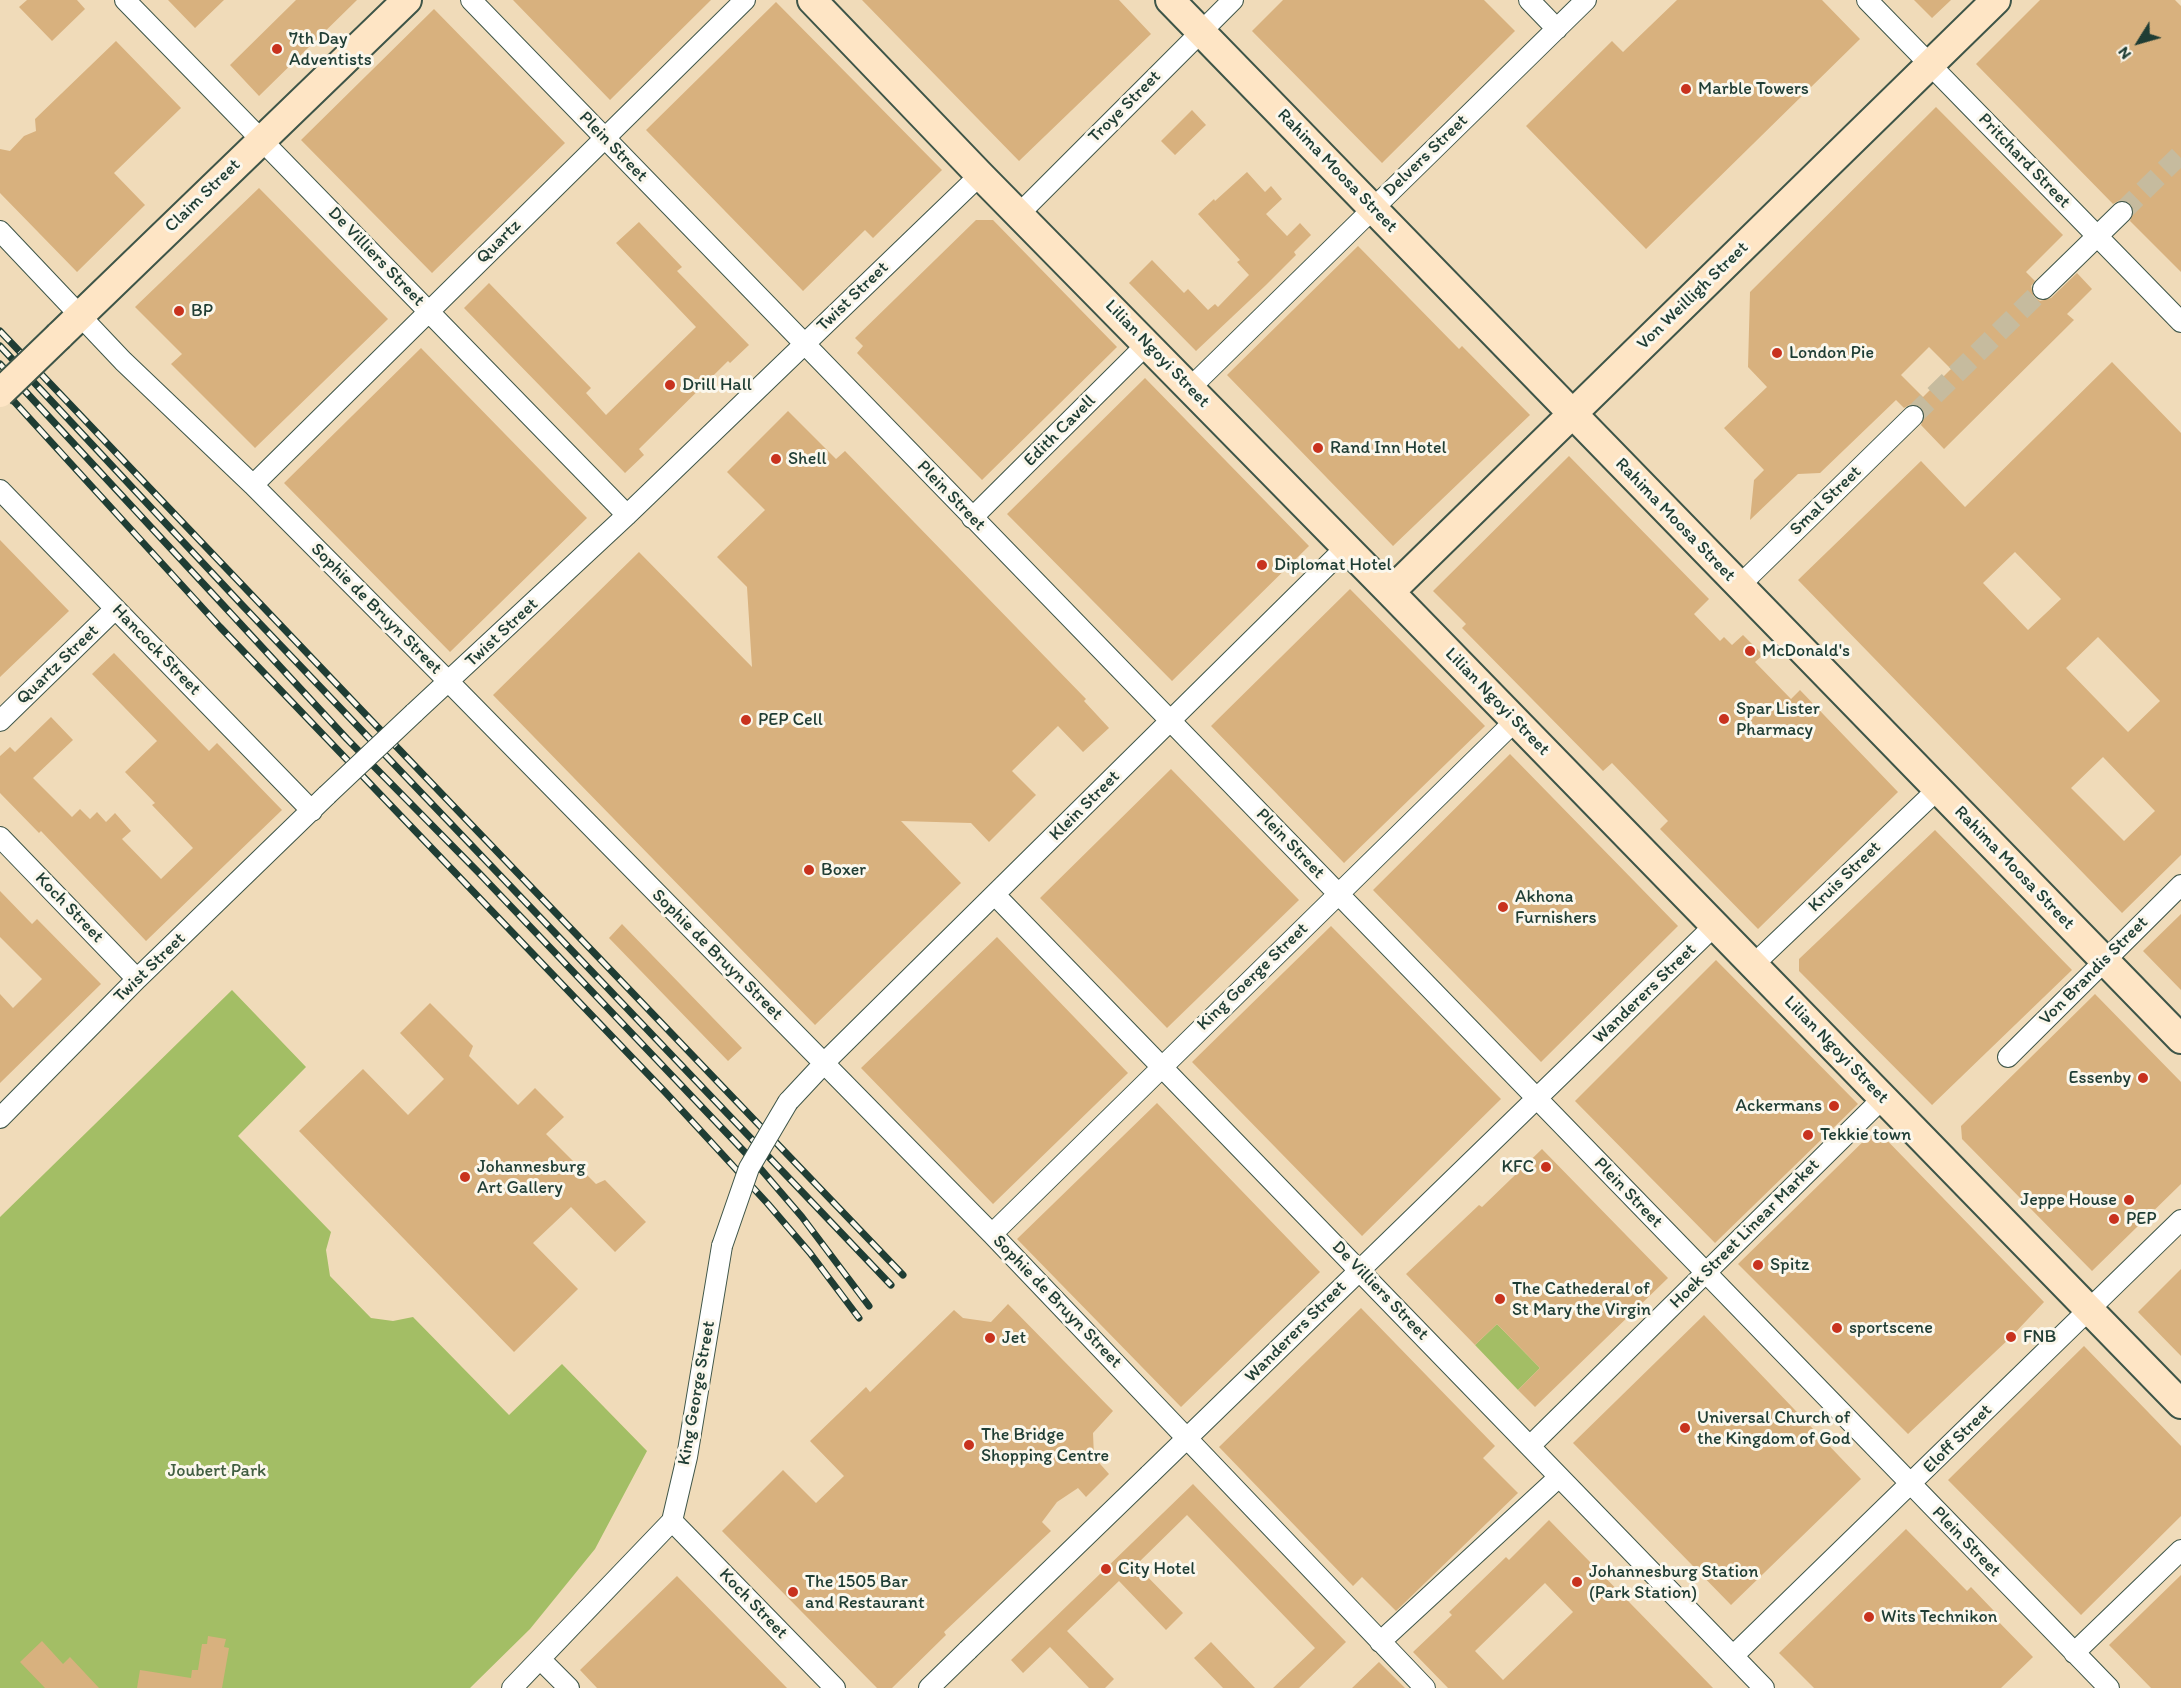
<!DOCTYPE html>
<style>
body{margin:0}
#map{position:relative;width:2181px;height:1688px;overflow:hidden;background:#f0dbb9;font-family:Itim,sans-serif}
canvas{display:block}
.north{position:absolute;left:2109px;top:12px;width:60px;height:60px;-webkit-text-stroke:4px #fbf7ec;paint-order:stroke;rotate:233deg;font-size:16px;font-weight:700;line-height:24px;text-align:center;color:#1f3d34}
.north::after{content:'';display:block;margin:auto;width:21px;height:27px;background:#1f3d34;clip-path:polygon(50% 0,100% 100%,50% 72%,0 100%)}
</style>
<div id="map">
<canvas width="2181" height="1688"></canvas>
<div class="north">N</div>
</div>
<script>
const g = document.querySelector('canvas').getContext('2d');
g.lineJoin = 'round';
function fill(path, color) { g.fillStyle = color; g.fill(path, 'evenodd'); }
function stroke(path, color, width, dash) { g.strokeStyle = color; g.lineWidth = width; g.lineCap = dash ? 'butt' : 'round'; g.setLineDash(dash || []); g.stroke(path); }
function drawText(font, color, halo, rows, align = 'center') {
  g.font = font + ' Itim,sans-serif'; g.lineWidth = 6; g.setLineDash([]); g.textBaseline = 'middle'; g.strokeStyle = halo; g.fillStyle = color; for (const [text, x, y, turn = 0] of rows) {
    g.save(); g.translate(x, y); g.rotate((+turn || 0) * Math.PI / 180); g.textAlign = isNaN(turn) ? turn : align; if (halo) g.strokeText(text, 0, 0); g.fillText(text, 0, 0); g.restore();
  }
}
fill(new Path2D(`
 M232,990L306,1067L238,1136L331,1232L326,1250L330,1276L371,1318L393,1321L413,1317L509,1415L562,1364L647,1451L595,1549L530,1629L470,1688H0V1217Z
 M1497,1324L1540,1368L1518,1390L1475,1345Z`), '#a3be65');
fill(new Path2D(`
 M27,0H77L85,9L52,41L19,7Z
 M168,0H224L195,28Z
 M296,0H357L259,96L230,65Z
 M513,0H711L610,100Z
 M862,0H1119L1151,34L1019,161Z
 M1283,0H1484L1515,31L1382,163L1252,31Z
 M1677,0H1822L1860,39L1646,249L1526,126L1612,41L1623,52Z
 M1914,0H1951L1932,18Z
 M2040,0H2175L2181,6V272L2130,221L2134,210L2130,203L2120,200L2113,204L1976,64Z
 M776,2L942,170L873,238L865,230L803,291L646,130Z
 M434,9L565,143L432,273L301,140Z
 M116,41L181,108L114,173L145,205L77,272L0,193V149L10,151L24,136L36,131L35,119Z
 M1936,107L2063,235L2026,272L2035,281L2031,286L2034,297L2040,301L2051,298L2077,273L2092,289L2067,314L2074,320L1944,449L1921,425L1925,414L1921,407L1911,404L1904,408L1896,400L1820,473L1798,474L1750,520L1754,480L1764,470L1724,428L1767,387L1748,367L1750,292ZM1929,347L1951,369L1923,397L1901,375Z
 M1192,110L1206,125L1175,155L1161,141Z
 M1247,172L1265,192L1271,186L1282,199L1266,214L1287,236L1300,223L1311,235L1294,252L1296,255L1266,285L1196,351L1129,283L1152,260L1184,293L1188,289L1208,310L1215,304L1218,307L1249,275L1237,262L1240,260L1198,214L1214,199L1215,201Z
 M259,188L388,319L255,448L171,364L182,354L135,307Z
 M976,220H993L1117,347L982,480L857,353L863,346L855,338Z
 M639,222L682,267L677,271L749,345L730,363L728,361L639,449L644,455L625,473L464,308L489,283L591,388L586,393L606,415L696,327L616,243Z
 M1358,246L1459,349L1462,346L1530,415L1393,546L1227,375Z
 M421,348L587,518L450,652L284,483Z
 M2112,362L2181,433V855L2122,913L1798,580L1921,461L1965,507ZM2015,552L2061,599L2028,630L1983,583ZM2098,637L2160,701L2128,732L2066,668ZM2103,757L2155,811L2124,841L2071,788Z
 M1145,378L1309,546L1172,681L1007,514Z
 M788,411L836,459L845,451L1086,699L1084,701L1109,728L1083,752L1058,726L1012,771L1036,795L989,842L971,823L901,821L961,883L815,1025L493,695L639,552L752,667L747,587L717,557L765,510L727,472Z
 M1569,456L1709,599L1694,614L1720,641L1724,637L1732,645L1743,635L1763,655L1755,662L1791,699L1800,690L1898,792L1758,929L1660,829L1668,821L1612,763L1603,771L1462,628L1466,624L1433,591Z
 M0,540L69,611L0,677Z
 M1350,589L1485,726L1344,863L1211,726Z
 M114,653L209,751L217,743L282,810L146,941L41,831L39,833L0,793V756L10,747L15,752L51,717L73,740L33,778L72,817L80,809L90,819L97,812L106,822L115,813L131,831L122,839L161,879L193,848L152,805L155,803L125,772L157,741L92,674Z
 M1510,754L1678,926L1541,1062L1373,890Z
 M1171,769L1299,900L1167,1028L1040,898Z
 M1935,830L2072,970L1932,1105L1799,971V959Z
 M0,891L32,924L37,919L101,984L0,1083V994L13,1008L42,979L0,937Z
 M2181,914V990L2143,951Z
 M622,924L742,1048L728,1061L609,938Z
 M1331,926L1501,1099L1362,1236L1192,1062Z
 M997,937L1128,1073L993,1204L861,1068Z
 M1716,960L1858,1104L1715,1243L1575,1101Z
 M2095,994L2181,1082V1184L2092,1271L1962,1139L1961,1126Z
 M430,1003L473,1046L469,1056L518,1105L535,1088L564,1117L546,1134L596,1184L605,1180L646,1222L615,1252L571,1207L533,1243L578,1289L514,1352L299,1131L363,1069L408,1115L444,1079L400,1033Z
 M1157,1103L1320,1272L1181,1407L1017,1239Z
 M1876,1129L2044,1302L2011,1337L1908,1434L1738,1264Z
 M1542,1149L1668,1278L1535,1407L1518,1390L1540,1368L1497,1324L1475,1345L1406,1274L1479,1205L1482,1207Z
 M2181,1269V1356L2138,1312Z
 M1008,1304L1113,1411L1093,1433L1094,1457L1109,1474L1086,1497L1078,1488L1057,1502L1042,1522L1051,1531L944,1632L946,1635L892,1688H877L722,1531L783,1470L816,1503L844,1476L810,1441L866,1387L870,1392L954,1310L963,1318L991,1322Z
 M1361,1308L1495,1446L1483,1458L1518,1493L1396,1611L1362,1577L1353,1586L1219,1447Z
 M1704,1315L1861,1479L1731,1605L1573,1443Z
 M2084,1346L2181,1446V1516L2081,1615L1948,1480Z
 M1193,1484L1346,1642L1299,1688H1273L1315,1648L1187,1515L1136,1565L1183,1613L1166,1630L1119,1581L1067,1631L1114,1679L1105,1688H1089L1050,1647L1023,1673L1011,1660Z
 M1549,1520L1713,1688H1448L1413,1652L1452,1615L1449,1612L1506,1557L1509,1560ZM1545,1583L1573,1612L1503,1680L1475,1651Z
 M1906,1529L1967,1591L1971,1587L1995,1612L1992,1615L2033,1657L2001,1688H1814L1779,1653Z
 M2181,1575V1688H2151L2109,1645Z
 M677,1576L787,1688H597L580,1670Z
 M208,1636L226,1639L224,1647L229,1648L222,1688H137L140,1670L191,1678L192,1670H198L202,1644H207Z
 M42,1641L63,1664L70,1657L99,1688H45L20,1662Z
 M1211,1642L1255,1688H1223L1194,1658Z
 M1379,1662L1405,1688H1352Z`), '#d8b17e');
stroke(new Path2D(`
 M2122,212L2181,154
 M1913,416L2043,289`), '#c6bb9e', 20, [20, 10]);
const street = new Path2D(`
 M125,0L627,515
 M471,0L2109,1688
 M1529,0L1557,29
 M1867,0L2181,322
 M1019,214L1233,0
 M0,231L123,361L253,485L449,682L992,1234L1425,1688
 M2043,289L2122,212
 M1190,388L1586,0
 M253,485L745,0
 M0,490L312,811
 M972,518L1147,344
 M1739,586L1913,416
 M414,713L627,515L980,175
 M0,721L115,609
 M0,837L137,979
 M995,895L1764,1688
 M1753,965L1938,789
 M2008,1057L2181,885
 M788,1102L830,1057L1345,548
 M0,1118L137,979L327,795
 M992,1234L1515,721
 M1530,1446L1883,1098
 M1149,1475L1714,926
 M672,1521L835,1688
 M1380,1642L1559,1477
 M2074,1653L2181,1550
 M1733,1656L2181,1220
 M540,1659L569,1688
 M512,1688L672,1521L687,1457L722,1246
 M929,1688L968,1650`);
const secondary = new Path2D(`
 M812,0L980,175L1390,592L2181,1404
 M1170,0L2181,1039
 M59,336L407,0
 M1390,592L1996,0`);
stroke(street, '#3e5548', 22);
stroke(secondary, '#3e5548', 32);
stroke(street, '#fff', 20);
stroke(secondary, '#fee5c5', 28);
const rail = new Path2D(`
 M0,331L369,718L903,1275
 M0,346L243,606L891,1285
 M0,364L347,739L479,873L759,1167L802,1217L869,1306
 M0,386L220,627L666,1093L768,1204L810,1253L859,1318`);
stroke(rail, '#1f3d34', 7);
stroke(rail, '#fbf7ec', 4.5, [14]);
const streetBridge = new Path2D(`
 M327,795L414,713
 M722,1246L749,1168L788,1102
 M968,1650L1149,1475`);
const secondaryBridge = new Path2D(`
 M0,393L59,336`);
stroke(streetBridge, '#3e5548', 22, []);
stroke(secondaryBridge, '#3e5548', 32, []);
stroke(streetBridge, '#fff', 20);
stroke(secondaryBridge, '#fee5c5', 28);
for (const [x, y, r, color] of [
 [277,49,6,"#c8321e"],
 [1686,89,6,"#c8321e"],
 [179,311,6,"#c8321e"],
 [1777,353,6,"#c8321e"],
 [670,385,6,"#c8321e"],
 [1318,448,6,"#c8321e"],
 [776,459,6,"#c8321e"],
 [1262,565,6,"#c8321e"],
 [1750,651,6,"#c8321e"],
 [1724,719,6,"#c8321e"],
 [746,720,6,"#c8321e"],
 [809,870,6,"#c8321e"],
 [1503,907,6,"#c8321e"],
 [2143,1078,6,"#c8321e"],
 [1834,1106,6,"#c8321e"],
 [1808,1135,6,"#c8321e"],
 [1546,1167,6,"#c8321e"],
 [465,1177,6,"#c8321e"],
 [2129,1200,6,"#c8321e"],
 [2114,1219,6,"#c8321e"],
 [1758,1265,6,"#c8321e"],
 [1500,1299,6,"#c8321e"],
 [1837,1328,6,"#c8321e"],
 [2011,1337,6,"#c8321e"],
 [990,1338,6,"#c8321e"],
 [1685,1428,6,"#c8321e"],
 [969,1445,6,"#c8321e"],
 [1106,1569,6,"#c8321e"],
 [1577,1582,6,"#c8321e"],
 [793,1592,6,"#c8321e"],
 [1869,1617,6,"#c8321e"]
]) { const dot = new Path2D(); dot.arc(x, y, r, 0, 2 * Math.PI); g.fillStyle = color; g.fill(dot); stroke(dot, '#fbf7ec', 2); }
drawText('18px', '#1f3d34', '#fbf7ec', [
 ["7th Day",289,39],
 ["Adventists",289,60],
 ["Marble Towers",1698,89],
 ["BP",191,311],
 ["London Pie",1789,353],
 ["Drill Hall",682,385],
 ["Rand Inn Hotel",1330,448],
 ["Shell",788,459],
 ["Diplomat Hotel",1274,565],
 ["McDonald's",1762,651],
 ["Spar Lister",1736,709],
 ["Pharmacy",1736,730],
 ["PEP Cell",758,720],
 ["Boxer",821,870],
 ["Akhona",1515,897],
 ["Furnishers",1515,918],
 ["Essenby",2131,1078,"right"],
 ["Ackermans",1822,1106,"right"],
 ["Tekkie town",1820,1135],
 ["Johannesburg",477,1167],
 ["Art Gallery",477,1188],
 ["KFC",1534,1167,"right"],
 ["Jeppe House",2117,1200,"right"],
 ["PEP",2126,1219],
 ["Spitz",1770,1265],
 ["The Cathederal of",1512,1289],
 ["St Mary the Virgin",1512,1310],
 ["sportscene",1849,1328],
 ["FNB",2023,1337],
 ["Jet",1002,1338],
 ["Universal Church of",1697,1418],
 ["the Kingdom of God",1697,1439],
 ["The Bridge",981,1435],
 ["Shopping Centre",981,1456],
 ["City Hotel",1118,1569],
 ["Johannesburg Station",1589,1572],
 ["(Park Station)",1589,1593],
 ["The 1505 Bar",805,1582],
 ["and Restaurant",805,1603],
 ["Wits Technikon",1881,1617]
], 'left');
drawText('18px', '#1f3d34', '#fbf7ec', [
 ["Troye Street",1125,107,-45],
 ["Plein Street",613,147,46],
 ["Delvers Street",1426,156,-44],
 ["Pritchard Street",2024,161,46],
 ["Rahima Moosa Street",1337,171,46],
 ["Claim Street",203,196,-44],
 ["Quartz",499,242,-45],
 ["De Villiers Street",376,257,46],
 ["Von Weilligh Street",1693,296,-44],
 ["Twist Street",853,297,-44],
 ["Lilian Ngoyi Street",1157,354,46],
 ["Edith Cavell",1060,431,-45],
 ["Plein Street",951,496,46],
 ["Smal Street",1826,501,-44],
 ["Rahima Moosa Street",1675,520,46],
 ["Sophie de Bruyn Street",376,609,45],
 ["Twist Street",502,633,-43],
 ["Hancock Street",156,650,46],
 ["Quartz Street",58,665,-44],
 ["Lilian Ngoyi Street",1497,702,46],
 ["Klein Street",1085,806,-45],
 ["Plein Street",1290,844,46],
 ["Rahima Moosa Street",2014,868,46],
 ["Kruis Street",1845,877,-44],
 ["Koch Street",69,908,46],
 ["Sophie de Bruyn Street",717,955,45],
 ["Twist Street",150,968,-44],
 ["Von Brandis Street",2094,971,-45],
 ["King Goerge Street",1253,977,-44],
 ["Wanderers Street",1645,994,-44],
 ["Lilian Ngoyi Street",1836,1050,46],
 ["Plein Street",1628,1193,46],
 ["Hoek Street Linear Market",1745,1234,-45],
 ["De Villiers Street",1380,1291,46],
 ["Sophie de Bruyn Street",1057,1302,46],
 ["Wanderers Street",1296,1332,-45],
 ["King George Street",697,1393,-80],
 ["Eloff Street",1958,1439,-45],
 ["Plein Street",1966,1542,46],
 ["Koch Street",753,1604,46]
]);
drawText('18px', '#405d40', '#fbf7ec', [
 ["Joubert Park",217,1471]
]);
</script>
